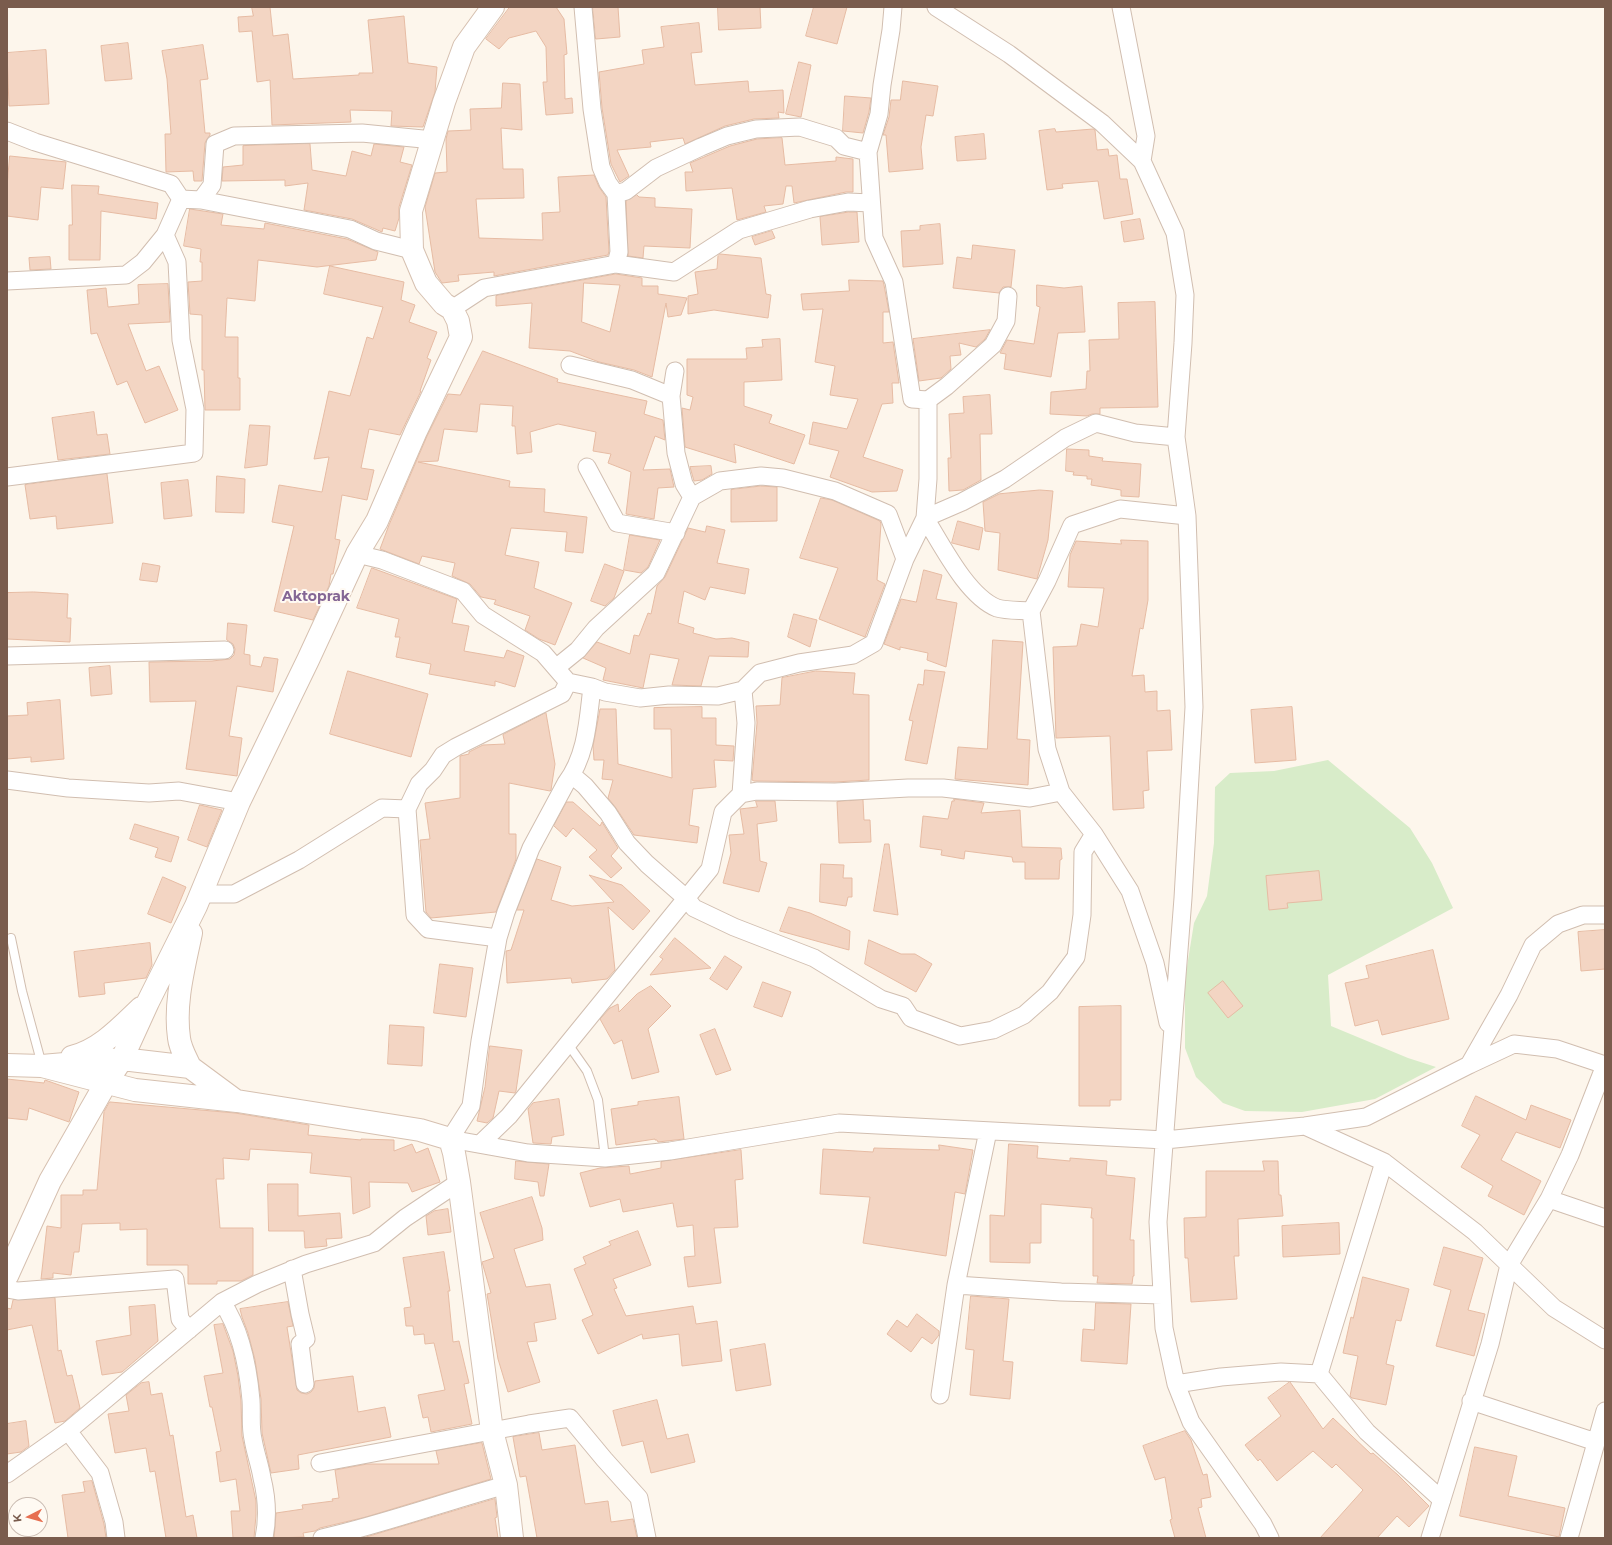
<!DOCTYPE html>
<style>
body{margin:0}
#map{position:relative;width:1612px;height:1545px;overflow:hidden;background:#fdf6ec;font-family:Montserrat,sans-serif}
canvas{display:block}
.frame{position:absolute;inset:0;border:8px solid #7a5c4d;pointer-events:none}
.north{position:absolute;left:8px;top:1497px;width:40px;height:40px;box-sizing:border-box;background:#fffaf3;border:1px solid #cabbb1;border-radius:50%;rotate:264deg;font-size:11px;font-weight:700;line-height:16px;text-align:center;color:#7a5c4d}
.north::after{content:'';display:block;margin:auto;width:14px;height:18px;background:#e76f51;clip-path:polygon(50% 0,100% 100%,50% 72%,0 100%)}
</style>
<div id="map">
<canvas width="1612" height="1545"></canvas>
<div class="frame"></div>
<div class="north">K</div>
</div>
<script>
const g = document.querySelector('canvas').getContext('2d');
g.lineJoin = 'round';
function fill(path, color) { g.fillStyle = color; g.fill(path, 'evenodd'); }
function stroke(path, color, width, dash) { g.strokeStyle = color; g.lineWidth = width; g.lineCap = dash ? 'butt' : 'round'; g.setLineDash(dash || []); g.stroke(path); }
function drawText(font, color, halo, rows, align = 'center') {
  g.font = font + ' Montserrat,sans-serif'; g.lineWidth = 4; g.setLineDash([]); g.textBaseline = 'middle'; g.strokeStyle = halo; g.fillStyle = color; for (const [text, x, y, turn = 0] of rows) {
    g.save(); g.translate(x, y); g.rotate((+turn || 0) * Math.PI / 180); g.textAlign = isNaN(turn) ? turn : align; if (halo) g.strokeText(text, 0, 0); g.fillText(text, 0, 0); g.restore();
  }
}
fill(new Path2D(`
 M1328,760L1410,828L1432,863L1453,908L1328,975L1331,1026L1408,1058L1436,1067L1375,1099L1302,1112L1245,1111L1223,1103L1196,1077L1185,1048V979L1194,923L1207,896L1214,843L1215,787L1230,773L1274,771Z`), '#d8ecc9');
const building = new Path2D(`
 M252,7H270L273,36L288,34L293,79L359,75V73H373L368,20L404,16L408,63L437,67L435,92L423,127L391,126L392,111L350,110L351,122L272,125L270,80L257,82L252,31L239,32L238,17L253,16Z
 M510,7H556L564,19L567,54L564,55L565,99L572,98L573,113L546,115L543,82H547L546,47L536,31L509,38L499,49L486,39Z
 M593,7H618L620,37L596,39Z
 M718,7H760L761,28L719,30Z
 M814,7H847L837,44L806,36Z
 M699,23L702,52L691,53L695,85L748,81L749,92L783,90L784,113L778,112L779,118L754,119L725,126L685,144L683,138L650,142L651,147L617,150L629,176L620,182L611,164L602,108L599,72L644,64L642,50L664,47L661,27Z
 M128,43L132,79L105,81L101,46Z
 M203,45L208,79L200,80L205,133H210V135L207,139L205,143L202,181H194L193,171L166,172L165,134H171L167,79L162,51Z
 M46,50L49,104L9,106L7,53Z
 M799,62L811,65L801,117L786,114Z
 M903,81L938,86L933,116L926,115L921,147L923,169L889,172L886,135H883L889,117L891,100H900Z
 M503,83L520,84L522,130L501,128L503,169H523L524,198L476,199L479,238L543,240L542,213L560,212L558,177L594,175L599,187L606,197L609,251L608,255L494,276V272L458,275L459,281L442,283L435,272L425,207L435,173L447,172L446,139L448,131L471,130L470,109L501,108Z
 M845,96L871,98L869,112L863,133L843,131Z
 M1055,129L1056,132L1093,129L1095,130L1097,150L1108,149L1109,156L1117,155L1120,179H1127L1133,214L1104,219L1098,181L1062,184L1063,188L1047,190L1039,131Z
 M984,134L986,159L957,161L955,137Z
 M782,138L785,165L836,161V157L853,159V192H846L794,203L792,186H786L783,204L764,206L766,212L737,220L732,188L686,191L685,172H693L690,163L730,146L757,139Z
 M310,144L312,170L346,176L352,151L371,156L374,144L404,147L400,162L412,165L399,207V218L395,231L383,228L382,232L352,219L304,210L308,183L285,186V180L222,181L223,167L243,165V146Z
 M10,156L66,162L63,189L41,187L38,220L7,216V187Z
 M72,185L99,186L98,194L158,203L156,219L101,211L100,260H69V225H72Z
 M637,195L639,197L655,198V207L692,209L690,248L644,246L643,258L628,256L626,201Z
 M190,209L223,214L221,225L264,229L265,223L347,239L378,252L376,260L317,267L258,260L255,301L227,298L225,337H238V378H240V410H205L204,370H202V315L190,314L188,282L202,281V262H200L201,249L184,246Z
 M849,212H857L859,242L822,245L820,217Z
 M1140,219L1144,239L1124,242L1121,222Z
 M940,224L943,264L903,267L901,231L920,230V226Z
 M772,231L775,238L755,245L752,237Z
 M973,245L1015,250L1011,287H1003L999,293L953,288L957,257L971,259Z
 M720,254L761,258L766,294L771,295L768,318L714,310L688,314V296L698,294L695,272L717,269L718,256Z
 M50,257L51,269L30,270L29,258Z
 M330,266L404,282L401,300L415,305L409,322L437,332L427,358L431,360L420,391H421L400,435L369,429L361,468L374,470L367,500L342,495L335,539L340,540L333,574H331L329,586L313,620L274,611L294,526L272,522L279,485L322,492L329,457L314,459L329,391L350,396L367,337L373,339L383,307L324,294Z
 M616,274L642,278V286H658V294L687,298L681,315L668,317L666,303L652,377L634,370L599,362L570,351L529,348L532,303L496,306V296ZM584,283L620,285L610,332L582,322Z
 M849,280L883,281L884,285L889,312H883V343L893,342L899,383H892L893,403L882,404L863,457L903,470L897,491L872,492L830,477L839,451L809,444L813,422L847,429L858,399L830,395L835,366L815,362L823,309L803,310L801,294L849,291Z
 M168,284L170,322L128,324L146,371L159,366L178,410L145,423L127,381L117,385L97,333L91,334L87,290L106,288L108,307L139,304L138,285Z
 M1037,285L1064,288L1082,286L1085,332L1058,333L1051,377L1004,369L1006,354L1000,353L1007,340L1034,344L1040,307L1037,306Z
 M1155,302L1158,407L1100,408V414H1092L1087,416L1050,414L1051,392L1086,389L1087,371H1090L1089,340L1119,339L1118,303Z
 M990,330L985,339L976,347L959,343L961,355L950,356L951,369L941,378L919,381L913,339Z
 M780,339L782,380L744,382V406L772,415L769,423L805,435L794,464L734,444L736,463L685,447L682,408L690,410L693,397L687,395V359H747L746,348L763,347L762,340Z
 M483,351L558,379L557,382L647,401L644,414L663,420L665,440L655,436L643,470L670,469L674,487L658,488L654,519L626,514L631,472L608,463L611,454L593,451L596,432L558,424L530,432L532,452L517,454L515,426H512L513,406L480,404L477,432L444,429L438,461L418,462L510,481L509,487L545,489L544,512L587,517L583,553L565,551L567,532L511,528L505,555L539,562L534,588L572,603L555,645L539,639L525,630L530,616L494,604L496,600L481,597L470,584L452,576L455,563L422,556L419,564L380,549L389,525L427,436L448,394L460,395Z
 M990,395L992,434H980L981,480L963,490L949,491L948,458H951L949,414L964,413L963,397Z
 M94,412L97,435L107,434L110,454L58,460L52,418Z
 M250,425L270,426L267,465L245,468Z
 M1067,449L1089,450V456L1103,458L1102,461L1141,464L1139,497L1121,496V490L1091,485L1092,479H1087V476L1073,475L1074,472L1066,471Z
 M711,466L712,474L702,480L694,481L690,467Z
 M107,474L113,523L57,529L56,516L30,519L25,485Z
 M217,476L245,479L244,513L216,512Z
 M188,480L192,516L164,519L161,483Z
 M761,486L777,487V521L731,522V490Z
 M1040,490L1053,491L1048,540L1037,579L998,570L1000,533L985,531L983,502L999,494Z
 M821,498L832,500L880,521L881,524L877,580L885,584L865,637L819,619L838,568L800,558Z
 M958,521L983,528L979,550L952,543Z
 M707,526L725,530L717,563L749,569L745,594L710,587L705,600L684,591L678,623L694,628L693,633L716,639L732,638L749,642L748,657L709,656L701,686L672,685L679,659L650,654L643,688L603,680L606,668L583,658L597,642L630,654L634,635L639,636L648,613L651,614L657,586L665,577L688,528L705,532Z
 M630,535L660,540L648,567L641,573L624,570Z
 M1121,540L1148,541V600L1143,629L1140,628L1132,676L1144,675L1145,692L1157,691V711L1170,710L1172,750L1147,751L1149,790L1143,791L1144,808L1113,810L1110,736L1056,738L1053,647L1077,646L1081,624L1098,627L1104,588L1068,587L1070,555L1076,541L1121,544Z
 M143,563L160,566L157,582L140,580Z
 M605,564L624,571L614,598L605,606L591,601Z
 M372,568L457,599L452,623L469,626L464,651L504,658L507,650L524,656L515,687L495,681V686L429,674L431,664L396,657L400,637H395L399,619L357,608Z
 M924,570L942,575L936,599L957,603L946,667L927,660L928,653L900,647V650L884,644L901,599L916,602Z
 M34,592L68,594L67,618H71L70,642L7,639V593Z
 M794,614L817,620L810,647L788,637Z
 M228,623L247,625L244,654L250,655V665L261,667L264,657L278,659L273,692L237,686L229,736L242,738L237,776L186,769L196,701L150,702L149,662L212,661L230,659L234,655L235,649L233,644L227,640Z
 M993,640L1023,642L1017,739L1030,740L1028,785L955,779L958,747L987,749Z
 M110,666L112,694L91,696L89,668Z
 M925,670L945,672L927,764L905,760L913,721L909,720L918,684L923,685Z
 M348,671L428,694L411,757L330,734Z
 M816,671L855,673L853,694L869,695V780L835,782L754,781L752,780L757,723L756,706L780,705L782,678Z
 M60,700L64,759L31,762V757L7,759V716L28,715L27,703Z
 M702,707V718H716V745L734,746L733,761L714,760L716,787L693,789L689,825L699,827L697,843L634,835L616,808L608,798L613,780L602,779L604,760H594L593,746L600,709H616L618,764L672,778L671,729H654V708Z
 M1292,707L1296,760L1255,763L1251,710Z
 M546,713L555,764L551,790L550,791L509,783V834H516V859L496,912L431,918L426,912L420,840L430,839L425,803L460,798V756L469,754V752L483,745L505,744L503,735Z
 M954,799L984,803L981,813L1020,810L1022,847L1061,848L1062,859L1060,860L1059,879H1025V862H1013L1012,857L965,851L964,859L941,855L942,850L920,847L923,816L948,819L952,801H954Z
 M863,800L864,820H870L871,842L839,843L837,802Z
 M756,801H775L777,821L757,824L760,861L767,863L759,892L723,883L731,853L729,835L744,834L740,809L757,807Z
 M567,802H573L600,826L602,822L618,848L611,856L622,868L611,878L589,857L597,850L573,828L566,837L554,826Z
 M200,805L222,810L207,847L188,840Z
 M135,824L179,837L171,862L155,857L158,848L130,839Z
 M885,844H889L898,915L874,911Z
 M537,859L561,867L551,900L572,906L614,902L589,875L622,885L650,911L633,930L608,907L615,970L607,979L572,983L571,978L507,983L506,951L511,950L524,910H517Z
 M821,864L844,865L843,878H852V897H848L846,906L820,902Z
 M1319,871L1322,900L1287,903L1288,908L1269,910L1266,876Z
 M163,877L186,887L171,923L148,914Z
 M789,907L810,913L850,931L849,950L780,931Z
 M1605,930V969L1581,971L1578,932Z
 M675,938L711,968L650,975L663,959L660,957Z
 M869,940L901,954H915L932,964L916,992L865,964Z
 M150,943L152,965L146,978L104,983L105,994L79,997L74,952Z
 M1433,950L1449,1019L1382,1035L1378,1020L1355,1026L1345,983L1369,978L1366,966Z
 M725,956L742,967L727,990L710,979Z
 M440,964L473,968L466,1017L434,1013Z
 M1223,981L1243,1006L1228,1018L1208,993Z
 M763,982L791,992L782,1017L754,1007Z
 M651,986L671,1006L648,1029L659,1072L632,1079L622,1040L614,1044L600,1019L610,1008L618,1004L619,1012L637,994Z
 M1121,1006V1100H1110V1106H1079V1007Z
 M390,1025L424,1027L422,1066L388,1064Z
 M715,1029L731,1070L716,1075L700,1035Z
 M490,1046L522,1050L516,1091L515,1093L499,1091L493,1118L487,1123L477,1121L485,1087Z
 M7,1079L44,1083L45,1080L79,1092L69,1122L29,1108L27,1120L7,1118Z
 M1476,1096L1526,1120L1531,1105L1571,1120L1560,1148L1516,1132L1501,1160L1541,1181L1524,1215L1488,1196L1493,1186L1461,1167L1480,1135L1462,1126Z
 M679,1097L684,1139L658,1142L657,1140H655V1139L616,1145L611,1109L638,1105V1102Z
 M559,1099L564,1135L552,1137L551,1144L533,1143L528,1109L533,1103Z
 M110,1102L235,1113L309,1125L308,1135L361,1140V1139L394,1140V1151L412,1144L416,1153L428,1148L440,1182L412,1192L408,1183L369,1182L370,1207L353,1214L351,1177L310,1173L312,1153L250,1149L249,1160L223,1158L224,1179H216L220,1228H253V1275L241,1281H217V1284H188V1265H147V1229L120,1230V1223L82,1224L79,1252H74L71,1275L53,1273V1278L41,1279L47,1226L61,1228V1195H83V1190H97L104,1112Z
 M1009,1144L1038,1146L1037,1158L1070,1161V1158L1107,1161L1106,1175L1135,1178L1130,1240H1134V1276H1133L1132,1284L1097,1283L1098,1276H1093V1218H1091L1092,1208L1041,1204V1243H1030V1263L990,1262V1215L1004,1216Z
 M939,1145L973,1150L965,1194L955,1192L946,1256L863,1243L870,1197L820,1194L823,1149L873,1152L874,1148L939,1150Z
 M741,1150L743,1179L735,1180L738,1227L714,1228L721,1283L688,1287L684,1257L695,1256L693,1225L677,1227L673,1203L623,1212L620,1199L590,1207L580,1173L600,1168L629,1166L630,1174L661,1168V1162Z
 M516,1161L549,1164L544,1196H540L538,1182L515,1179Z
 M1263,1161H1278L1279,1195H1281L1283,1216L1238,1219L1239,1256H1234L1237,1299L1191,1302L1188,1258H1185L1184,1218L1206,1217V1171H1264Z
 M268,1184H298V1216L340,1213L342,1238L326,1239L327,1246L305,1248L304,1231H269Z
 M532,1197L542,1228L543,1240L514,1249L526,1287L550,1284L556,1319L534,1323L537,1341L527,1342L540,1382L508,1392L498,1359L487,1294L491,1293L482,1262L494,1258L480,1213Z
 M448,1209L451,1232L428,1235L426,1216L434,1211Z
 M1339,1223L1340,1254L1283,1257L1282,1226Z
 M638,1231L651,1265L613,1279L617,1288L614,1289L626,1316L693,1306L696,1324L717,1321L722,1361L682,1366L679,1334L643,1339L642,1334L598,1354L582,1320L593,1315L574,1269L586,1264L583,1257L611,1245L609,1242Z
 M1444,1247L1483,1258L1468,1310L1485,1314L1474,1356L1436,1346L1451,1290L1434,1285Z
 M444,1252L450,1291H448L453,1342L459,1341L469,1383L464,1384L472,1424L431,1432L428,1417L423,1418L418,1395L445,1390L434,1343L425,1344L424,1334L414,1335L413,1326H406L404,1308L411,1307L403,1258Z
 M1363,1277L1409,1289L1401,1321L1396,1320L1386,1364L1394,1366L1386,1405L1352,1398L1350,1396L1358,1356L1343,1353L1351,1317L1353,1318Z
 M971,1296L1009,1299L1003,1361L1013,1362L1010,1399L970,1395L974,1350L966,1349Z
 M55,1298L58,1351L61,1350L67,1376L72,1375L80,1408L65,1421L55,1423L32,1325L7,1330V1308L11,1309L13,1300Z
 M288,1302L293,1326L287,1327L297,1390L301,1393L307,1394L311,1392L314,1388L315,1381L353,1376L358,1412L385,1407L391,1437L298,1455L299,1469L271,1473L262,1433L261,1399L255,1360L248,1333L242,1317L240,1309Z
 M1096,1303L1131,1304L1127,1364L1081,1361L1083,1329L1094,1330Z
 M155,1305L158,1341L122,1372L102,1375L96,1341L131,1335L129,1307Z
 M917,1314L939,1331V1335L932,1344L922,1337L911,1352L887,1334L897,1320L907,1327Z
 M223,1324L233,1351L238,1376L241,1401L242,1436L256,1501V1515L254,1538H233L231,1511H240L236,1479L220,1482L216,1452L221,1451L212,1407H210L204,1376L223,1373L214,1325Z
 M765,1344L771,1385L736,1391L730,1350Z
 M149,1382L151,1395L162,1393L170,1436L173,1435L186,1517L193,1515L197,1538H166L155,1471L150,1472L146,1448L115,1453L108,1414L129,1411L126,1395L141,1383Z
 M1290,1382L1323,1429L1333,1418L1371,1454L1373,1453L1398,1475L1429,1506L1409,1527L1397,1516L1377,1538H1320L1363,1490L1336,1464L1332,1468L1313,1451L1277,1481L1260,1459L1258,1461L1245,1445L1281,1416L1268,1398Z
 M657,1400L667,1439L688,1434L695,1462L651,1473L643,1441L622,1446L613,1411Z
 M26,1421L29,1446L21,1452L7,1454V1424Z
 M1185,1431L1191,1440L1203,1475L1207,1474L1211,1497L1201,1499L1202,1507L1198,1508L1206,1538H1175L1170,1520L1172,1519L1165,1477L1155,1480L1143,1446Z
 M539,1433L542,1450L575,1445L585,1504L608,1501L611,1522L633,1519L637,1538H537L526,1476L520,1477L513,1437Z
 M482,1443L491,1479L366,1517L320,1528L315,1531L303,1533L304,1537L274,1538L276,1513L303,1509L302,1505L333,1501L332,1499L339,1498L335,1470L367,1464H439L436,1451Z
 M1475,1447L1517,1456L1508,1496L1565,1508L1559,1537L1460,1516Z
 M92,1481L104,1524L106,1538H68L62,1495L85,1492L83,1482Z
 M495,1499L497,1517L495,1518L498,1538H363Z`);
fill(building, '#f3d5c3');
stroke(building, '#e6bba3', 1);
const lane = new Path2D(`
 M11,938L22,991L42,1065
 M568,1044L587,1071L598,1100L605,1158`);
const street = new Path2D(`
 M583,7L592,109L601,167L608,183L616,194
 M936,7L1009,54L1102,123L1142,161L1175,233L1185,295L1183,343L1176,437L1187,516L1194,707L1183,898L1158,1222L1164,1328L1176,1384L1191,1422L1263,1524L1270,1538
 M1121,7L1146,136L1142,161
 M7,131L35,142L171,184L181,199L201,200L350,229L376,241L412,250
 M868,152L844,146L836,138L800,127L756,129L727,136L701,147L656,168L626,191L616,194L619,252L616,264L674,272L739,230L810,209L848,202L871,203
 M201,200L212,185L215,144L234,136L362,133L433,140
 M7,281L126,275L143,262L165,235L181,199
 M452,309L484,288L616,264
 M570,365L632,380L671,396
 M675,371L671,396L676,453L684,484L692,497
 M928,400L947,386L993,345L1006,321L1008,296
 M587,467L617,523L676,533
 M7,477L194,453L195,409L181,340L177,262L165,235
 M357,554L382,560L463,591L483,615L543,653L568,682L592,687C588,719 587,755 566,783L531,848L506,912L498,938L480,1041L471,1106L450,1139L528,1153L605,1158L670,1151L839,1123L1165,1140L1305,1126L1366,1117L1469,1065L1514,1044L1557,1049L1605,1065
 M1031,611L1047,581L1072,525L1120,509L1187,516
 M7,656L225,650
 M557,667L578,650L596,628L656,573L692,497L720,481L761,476L783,478L835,491L888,514L905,559
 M592,687L605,692L640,698L669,695L718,696L743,690L760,673L799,663L853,655L874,643L905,559L925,518L928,479V400L912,399L894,282L874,238L868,152L879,114L882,85L891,30L893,7
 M572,775L585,786L608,813L627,843L647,864L687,899L694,908L734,927L814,958L881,999L903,1006L911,1018L960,1036L993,1030L1024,1015L1050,992L1076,957L1082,915L1083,852L1094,834
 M7,780L68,788L149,793L179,791L239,802
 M741,794L746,723L743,690
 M201,894H234L299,860L382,808L407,809
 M498,938L428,929L415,915L407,809L419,784L433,770L443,755L456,747L562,694L568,682
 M1168,1023L1155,963L1130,891L1094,834L1061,792L1047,749L1031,611C1020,610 1007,611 997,608C967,596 942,545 925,518L962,502L1005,479L1065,438L1096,423L1135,433L1176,437
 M1469,1065L1509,995L1533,945L1558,924L1583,915H1605
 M1305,1126L1384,1162L1475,1232L1554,1308L1605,1340
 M480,1144L509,1116L710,869L723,812L741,794L757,791L835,792L908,788H943L1030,798L1061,792
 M1384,1162L1319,1374L1367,1432L1442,1500
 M1549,1199L1605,1218
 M292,1269L300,1314L306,1339L300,1344L305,1384
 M956,1285L1061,1292L1162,1295
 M7,1289L18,1291L175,1279L180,1319L189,1330
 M222,1302C241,1330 248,1366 251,1400C252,1413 250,1427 253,1439C255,1452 260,1465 262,1478C267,1498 268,1518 264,1538
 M1176,1384L1221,1377L1281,1372L1319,1374
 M940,1395L956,1285L988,1131
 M1471,1401L1596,1442
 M68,1431L100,1473L114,1522L116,1538
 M320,1463L529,1424L570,1418L604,1459L639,1498L647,1538
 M7,1474L68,1431L222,1302L257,1284L306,1264L374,1243L405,1218L459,1182
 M322,1538C384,1524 444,1502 506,1485
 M1430,1538L1490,1344L1509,1265L1549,1199L1570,1155L1605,1065
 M1569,1538L1605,1411`);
const secondary = new Path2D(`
 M72,1057C100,1050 120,1028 141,1008
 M7,1065L42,1066L122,1059L190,1067L236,1101
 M42,1066L135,1090L237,1101L420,1130L450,1139L454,1153L459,1182L492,1431L506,1485L512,1538
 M190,1067C186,1058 180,1048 179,1038C174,1003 184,967 191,933
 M7,1276L50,1181L106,1083L122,1059L148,1002L196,906L239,802L308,660L357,554L377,521L416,431L461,337L458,321L452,309L444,304L426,283L412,250L411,211L444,102L464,47L493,7`);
stroke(lane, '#d1beb0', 10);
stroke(street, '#d1beb0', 19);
stroke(secondary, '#d6c0b0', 24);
stroke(lane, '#fff', 8);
stroke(street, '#fff', 17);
stroke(secondary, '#fff', 22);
drawText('bold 14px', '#846695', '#fffaf3', [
 ["Aktoprak",316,597]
]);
</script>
